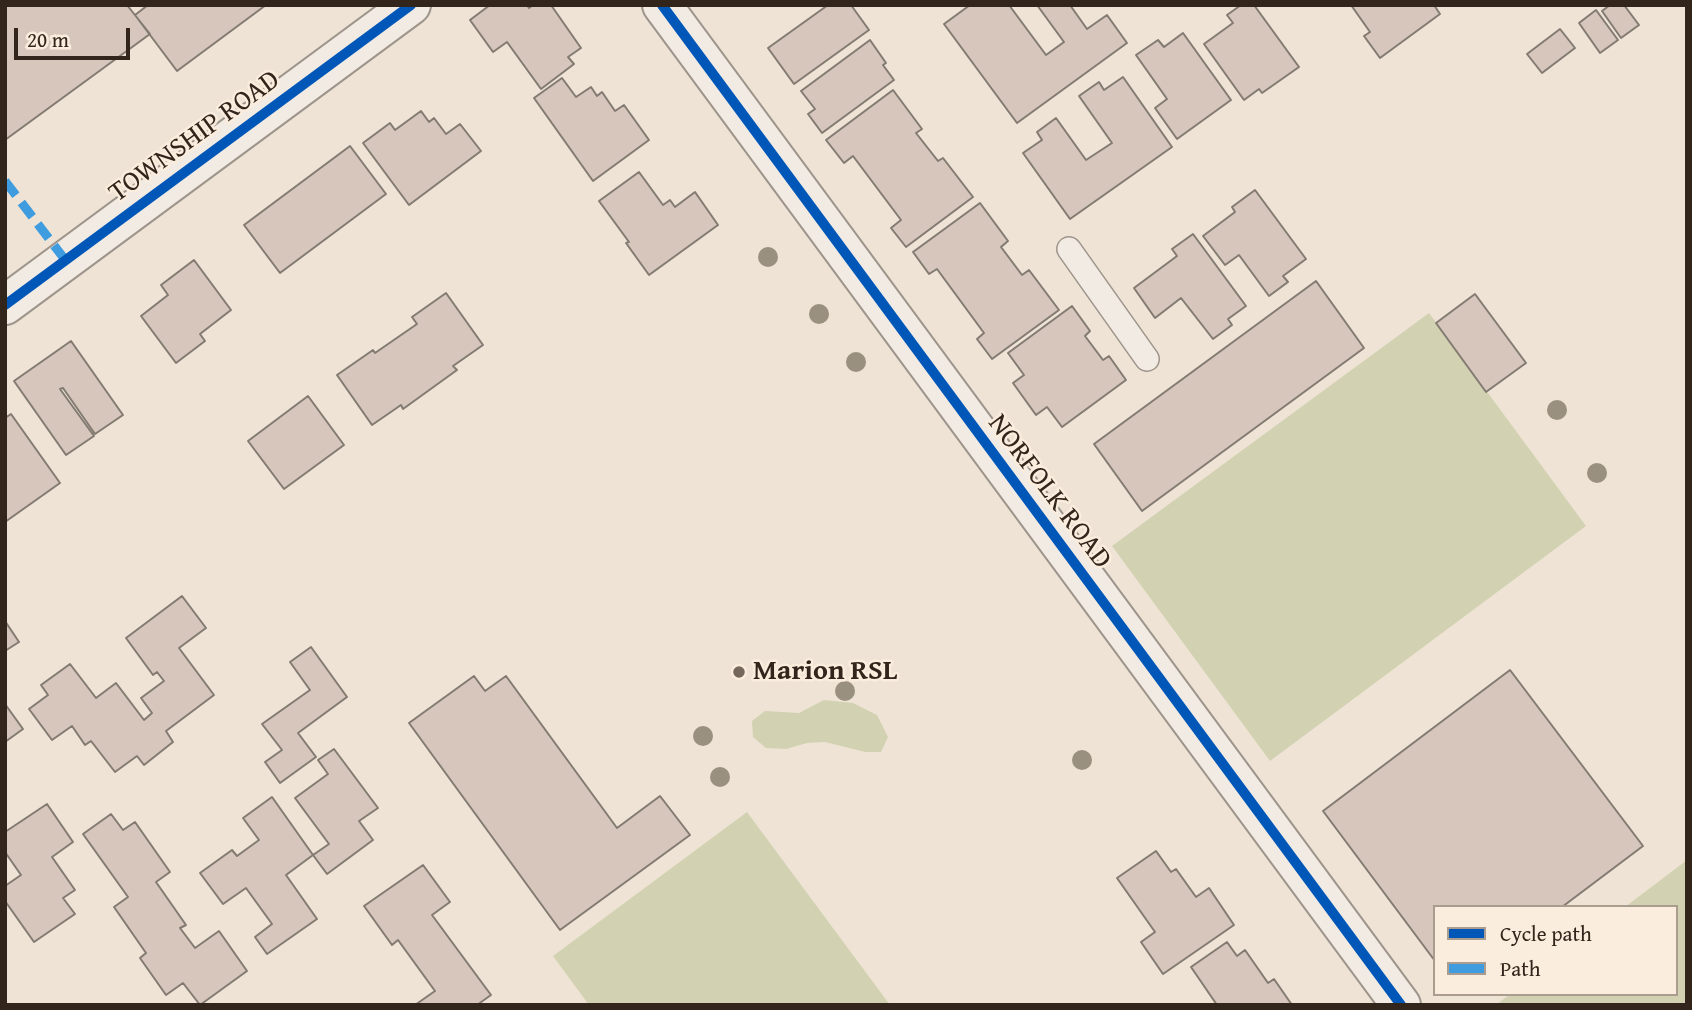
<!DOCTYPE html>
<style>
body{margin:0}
#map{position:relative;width:1692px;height:1010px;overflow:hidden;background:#eee3d4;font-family:"Gentium Book Plus",serif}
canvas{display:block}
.frame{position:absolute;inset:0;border:7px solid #32251b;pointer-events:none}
.legend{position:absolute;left:1433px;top:905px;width:245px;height:91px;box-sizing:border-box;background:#faeddd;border:2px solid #aa9d8f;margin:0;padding:9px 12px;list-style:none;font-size:21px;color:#32251b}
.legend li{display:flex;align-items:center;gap:14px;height:35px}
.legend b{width:35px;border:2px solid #aa9d8f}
.scale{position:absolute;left:14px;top:28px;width:116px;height:32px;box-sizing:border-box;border:4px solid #32251b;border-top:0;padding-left:9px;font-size:21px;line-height:24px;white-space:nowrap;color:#32251b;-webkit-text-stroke:5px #faeddd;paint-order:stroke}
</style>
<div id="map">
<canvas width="1692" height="1010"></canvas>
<div class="frame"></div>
<ul class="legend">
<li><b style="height:9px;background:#0057b8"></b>Cycle path</li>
<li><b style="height:9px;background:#3e9cdf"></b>Path</li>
</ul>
<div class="scale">20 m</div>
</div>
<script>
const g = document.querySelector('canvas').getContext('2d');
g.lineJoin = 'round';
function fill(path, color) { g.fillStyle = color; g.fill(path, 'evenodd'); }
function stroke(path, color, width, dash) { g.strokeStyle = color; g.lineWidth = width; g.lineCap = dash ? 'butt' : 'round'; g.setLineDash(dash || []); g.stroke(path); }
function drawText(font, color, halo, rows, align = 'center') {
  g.font = font + ' "Gentium Book Plus",serif'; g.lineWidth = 5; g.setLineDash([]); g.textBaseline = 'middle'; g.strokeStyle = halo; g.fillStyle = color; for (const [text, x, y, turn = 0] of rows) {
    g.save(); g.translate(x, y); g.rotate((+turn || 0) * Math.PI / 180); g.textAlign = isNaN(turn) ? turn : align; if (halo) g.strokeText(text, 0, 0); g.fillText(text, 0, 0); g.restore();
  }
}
fill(new Path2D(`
 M1429,313L1586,526L1270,761L1112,546Z
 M824,700L853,703L877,715L888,737L881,752H865L825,742L807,743L786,749L766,748L753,737L752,721L765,711L799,713Z
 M747,812L890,1005H589L553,956Z
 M1687,860V1005H1496L1510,994H1676V907H1625Z`), '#d2d2b3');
const building = new Path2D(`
 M5,5H127L150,34L5,140Z
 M148,5H266L177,71L135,15Z
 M490,5H527L529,8L533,5H551L581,48L568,57L574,64L541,89L507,42L493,52L470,20Z
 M828,5H851L869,30L794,84L768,48Z
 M970,5H1009L1046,55L1064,42L1037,5H1070L1087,29L1107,15L1127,43L1017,123L944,24Z
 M1241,5H1254L1299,67L1262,93L1259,89L1244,100L1204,44L1233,23L1227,15Z
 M1351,5H1434L1440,14L1380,58L1364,36L1370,32Z
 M1610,5H1624L1639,25L1621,38L1602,11Z
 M1596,10L1618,40L1600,53L1579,23Z
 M1560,29L1575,48L1542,73L1527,54Z
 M1183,33L1231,100L1177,139L1155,108L1167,99L1136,55L1158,40L1164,47Z
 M870,40L886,63L883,65L894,80L822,133L808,114L815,109L801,91Z
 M1123,77L1172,147L1070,219L1023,153L1042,140L1037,132L1056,118L1086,160L1112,143L1079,96L1099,82L1104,90Z
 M562,78L576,97L591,87L597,96L602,92L615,111L624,105L649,140L593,181L534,98Z
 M893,90L922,129L916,133L938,161L943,158L973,197L906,247L891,228L901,220L853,156L844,163L826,140Z
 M421,111L429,122L434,118L446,134L460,124L481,151L409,205L363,143L390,123L395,130Z
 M350,146L386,194L280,273L244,225Z
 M639,172L663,205L670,200L675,207L695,192L718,225L649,275L626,243L629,242L599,201Z
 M1255,190L1306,259L1283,276L1288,282L1269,296L1239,255L1225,265L1203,236L1235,212L1232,207Z
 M980,203L1008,241L1001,247L1022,275L1029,270L1059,310L992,359L977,339L984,333L937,269L929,274L913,252Z
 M1193,234L1246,306L1228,319L1232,325L1213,339L1181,298L1155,318L1134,288L1177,256L1172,249Z
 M194,260L231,310L200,334L205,341L176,363L141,316L168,295L161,285Z
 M1316,281L1364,348L1142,511L1094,444Z
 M446,293L483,345L453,366L457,370L403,409L401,405L372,425L337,375L373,350L375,353L417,324L412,317Z
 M1475,294L1526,363L1486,392L1436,323Z
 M1072,306L1090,331L1085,336L1103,360L1109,356L1126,380L1062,427L1047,407L1036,415L1013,383L1024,375L1008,353Z
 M71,341L123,415L95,434L63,388L60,389L94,436L66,455L14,381Z
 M308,396L344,445L284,489L248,441Z
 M11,414L60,483L5,522V418Z
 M182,596L206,628L179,648L214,695L166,731L173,742L144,765L137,756L115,772L91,741L85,745L72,726L52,740L29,709L48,695L41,685L70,664L96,698L116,683L144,720L152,713L141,698L164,681L157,672L153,675L126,638Z
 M5,621L19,642L5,651Z
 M311,647L347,697L298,733L316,757L280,783L265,762L282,750L262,724L310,690L290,662Z
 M1510,670L1643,846L1562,907H1435V961L1323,811Z
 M474,676L485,691L506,676L617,828L660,796L690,835L560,930L409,723Z
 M5,704L23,729L5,742Z
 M334,749L378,808L359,821L373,840L327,874L313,855L329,844L295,798L328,774L318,760Z
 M272,797L313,855L286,875L317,919L267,954L255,937L272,924L246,888L223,904L200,873L232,850L237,856L259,840L243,818Z
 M47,804L73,842L52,857L75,890L63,898L75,914L34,942L5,901V886L21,875L5,852V832Z
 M111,814L123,830L135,822L170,872L156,882L186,925L180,928L195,948L219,931L247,971L200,1005L183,983L166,995L140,958L146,953L114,907L128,897L83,834Z
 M1156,851L1171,872L1176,869L1196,897L1209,888L1234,925L1163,974L1141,942L1155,932L1117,878Z
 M423,865L450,902L432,915L491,995L477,1005H415L435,991L398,940L392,945L364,906Z
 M1227,942L1237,956L1245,950L1268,983L1274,979L1292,1005H1217L1191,967Z`);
fill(building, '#d6c6bb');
stroke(building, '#837b72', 2);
const lane = new Path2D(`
 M1069,249L1147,359`);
const street = new Path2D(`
 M662,5L1401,1005
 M5,305L411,5`);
stroke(lane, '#9d958b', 26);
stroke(street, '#9d958b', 42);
stroke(lane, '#f1ebe3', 23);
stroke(street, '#f1ebe3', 38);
stroke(new Path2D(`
 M5,181L66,261`), '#3e9cdf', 9, [18, 9]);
stroke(new Path2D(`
 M662,5L1401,1005
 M5,305L411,5`), '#0057b8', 10);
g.fillStyle = '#99907f';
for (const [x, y] of [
 [768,257],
 [819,314],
 [856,362],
 [1557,410],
 [1597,473],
 [845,691],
 [703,736],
 [1082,760],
 [720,777]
]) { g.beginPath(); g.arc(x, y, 10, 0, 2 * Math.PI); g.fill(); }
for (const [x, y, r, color] of [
 [739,672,7,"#74685c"]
]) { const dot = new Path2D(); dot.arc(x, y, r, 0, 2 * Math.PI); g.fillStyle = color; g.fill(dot); stroke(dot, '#faeddd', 2.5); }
drawText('28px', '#32251b', '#faeddd', [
 ["TOWNSHIP ROAD",195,137,-36],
 ["NORFOLK ROAD",1049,492,53]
]);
drawText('bold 28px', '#32251b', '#faeddd', [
 ["Marion RSL",753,672]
], 'left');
</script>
